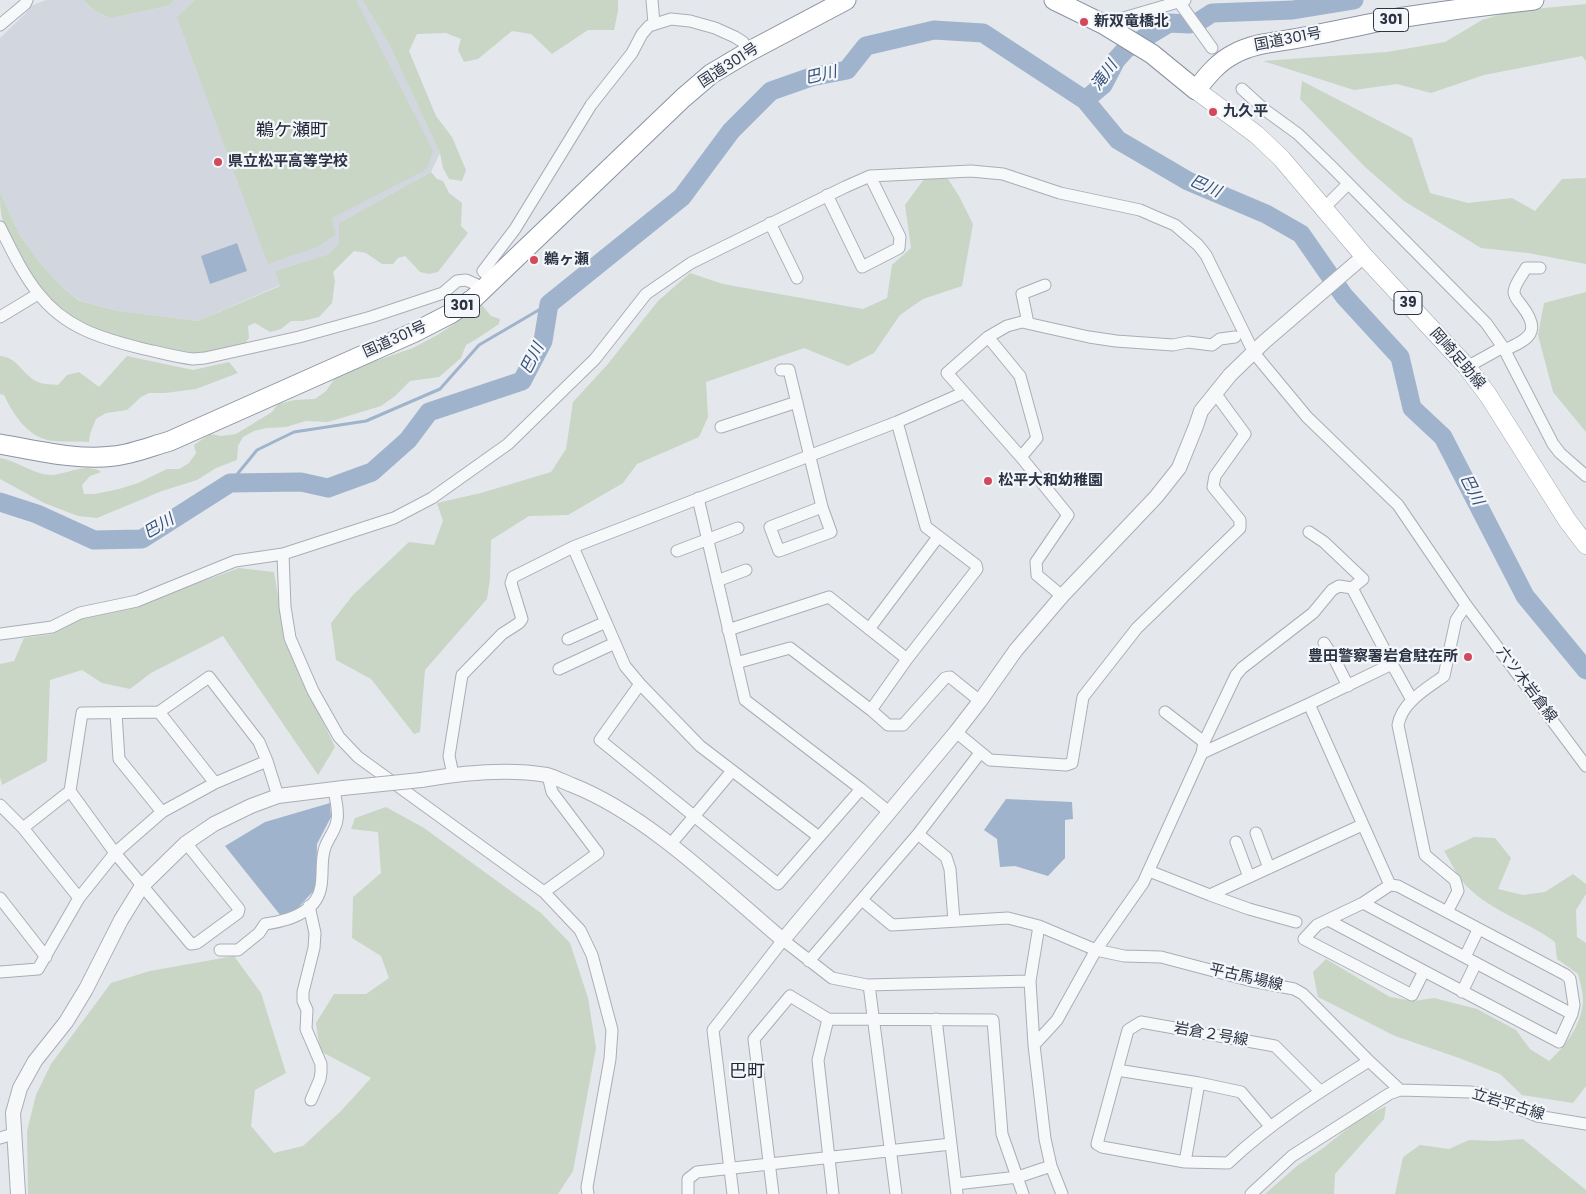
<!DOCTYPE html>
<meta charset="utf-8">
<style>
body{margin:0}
canvas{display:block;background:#e4e7ec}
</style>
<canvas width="1586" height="1194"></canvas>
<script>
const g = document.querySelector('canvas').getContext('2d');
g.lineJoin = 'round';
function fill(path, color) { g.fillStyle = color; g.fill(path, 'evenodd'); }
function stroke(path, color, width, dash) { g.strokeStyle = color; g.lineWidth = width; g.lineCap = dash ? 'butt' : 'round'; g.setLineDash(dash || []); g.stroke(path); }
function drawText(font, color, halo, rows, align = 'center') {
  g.font = font + ' Poppins,"Noto Sans JP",sans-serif'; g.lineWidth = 4.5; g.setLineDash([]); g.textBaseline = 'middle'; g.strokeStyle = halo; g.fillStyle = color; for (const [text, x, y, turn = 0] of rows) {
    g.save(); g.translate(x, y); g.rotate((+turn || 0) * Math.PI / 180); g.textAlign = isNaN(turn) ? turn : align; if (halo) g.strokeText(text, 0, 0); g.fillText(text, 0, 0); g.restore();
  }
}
fill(new Path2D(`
 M46,0H83L91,8L103,16L111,18L168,6L175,0H362L388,42L440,153L431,172L339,223V243L329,254L275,271L280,285L198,321L118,311L81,301L64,289L40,263L19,234L0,192V38L26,13L31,6Z`), '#d2d6de');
fill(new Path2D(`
 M83,0H175L168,6L111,18C99,15 92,9 83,0Z
 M196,0H356L433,151L427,169L332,218L335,235L317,247L268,264L177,17Z
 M362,0H618V11L614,30H588L552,54L531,34L512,31L478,59L464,62L458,50L461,39L446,33L417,34L409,51L436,116L452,137L466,170L462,181L449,179L443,168L440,153L388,42Z
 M1586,4V61L1582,56L1484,75L1431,93L1397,84L1354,90L1263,61L1387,52L1445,42L1482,20L1512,11Z
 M1302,81L1412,138L1430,193L1468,203L1512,198L1535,211L1562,179L1585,178L1586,179V264L1528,253L1481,248L1404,201L1365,167L1300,99Z
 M431,172L437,179L443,181L449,193L462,203L461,226L468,233L438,272L429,274L420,272L405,256L398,258L393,264H382L366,253L354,251L333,272L335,281L332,303L319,317L303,321H291L281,329L270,332L255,323L248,326L249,338L245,343C204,359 183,354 141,343C122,338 101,334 83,325C51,309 31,276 15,245C11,238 5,230 3,222C0,212 0,202 0,192L19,234L40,263L64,289L80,301L118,311L198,321L280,286L275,271L329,254L339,243V223Z
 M924,179H948L959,196L973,224L962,286L923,299L900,315L874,353L848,366L804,348L706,382L708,417L699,437L637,464L623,483L568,515L529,516L491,540L490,579L487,599L425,670L420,732L414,734L371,679L336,660L331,623L353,595L409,542L434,545L443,521L437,503L481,493L551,472L566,449L573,402L607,365L658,301L690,273L723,284L863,309L887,298L892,265L911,248L905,205Z
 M1586,292V432L1553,392L1538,335L1544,303Z
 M482,305L491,316L500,319L499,324L475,340L466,345L461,358L439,377L410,381L395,396L381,406L328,422L306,421L286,427L266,428L254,431L243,437L238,446L237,460L216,468L197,480L162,491L97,518L78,516L44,503L0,479V458C18,461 34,475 52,475C67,474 88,462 101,472L90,476L82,485L84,494H95L119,489L138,483L167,469H179L189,463L196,453L194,445L210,434L221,436L236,434L272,412L278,404L295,400L315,399L326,391L338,374L413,348L439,334Z
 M0,356C18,357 23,376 38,382C44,385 52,384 58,385L67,375L79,372L99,387L127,356L193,370L229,362L238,373L196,389L165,393H149L141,397L127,410L106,413L96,419L90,434L89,442C77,441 65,442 54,441C29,439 14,416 4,395L0,394Z
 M239,568L274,572L286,644L335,747L318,775L223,636L151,673L130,689L102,683L82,670L50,680L47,761L2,785L0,777V664L14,661L24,638L53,634L79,618L140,604Z
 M386,807L424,828L541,913L570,943L588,998L596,1048L573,1171L558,1194H28L27,1131L36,1095L51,1064L111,983L150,971L234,956L261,993L286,1073L255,1090L251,1126L274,1153L303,1146L341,1111L371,1078L320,1051L316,1023L334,994H366L389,978L381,956L352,938L353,897L381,873L378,832L351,829L355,818Z
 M1474,837L1495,838L1511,858L1498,889L1523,895L1545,892L1573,874L1586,884V894L1576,910L1577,937L1586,943V1086L1573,1103L1522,1095L1500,1074L1459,1058L1395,1036L1318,997L1313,972L1326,959L1390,997L1414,1001L1434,998L1477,1009L1516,1030L1530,1049L1549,1061C1565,1047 1582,1024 1583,1001C1583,992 1580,982 1578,974L1557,959L1555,942C1526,920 1486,910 1462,881C1455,872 1450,860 1444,851Z
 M1386,1106L1384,1119L1335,1174L1334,1194H1265L1298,1165L1322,1149L1357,1121Z
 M1523,1139L1586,1190V1194H1395L1403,1157L1420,1145L1449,1149L1469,1140L1495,1141Z`), '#c9d6c5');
fill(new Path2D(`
 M237,243L247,271L210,284L201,256Z
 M1006,799L1072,802L1073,819L1065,820V858L1048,876L1015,866L1000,867L997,839L984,830Z
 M330,803L331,817L317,844L316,888L298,908L281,916L225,846L265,822Z`), '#9fb4cc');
stroke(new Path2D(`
 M230,483L257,450L294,432L366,421L440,389L479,345L549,304`), '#9fb4cc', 3);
stroke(new Path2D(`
 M1085,100L1103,85L1116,60L1126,49L1169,23L1189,24L1198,22L1212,13L1293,10L1354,0
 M0,502L37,514L94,540L142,539L230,483L301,482L328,488L372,472L408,440L429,412L522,381L543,341L549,304L682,197L731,131L771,91L811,77L847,70L866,46L934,30L983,33L1085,100L1118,140L1188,181L1266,214L1301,234L1344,296L1400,357L1412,408L1443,437L1525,596L1586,670`), '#9fb4cc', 19);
const minor = new Path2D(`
 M652,0L654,23
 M1179,2L1212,48
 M1103,24L1185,0
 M0,25L25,4L27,0
 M1242,89L1265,110L1298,134L1332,167L1486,323L1503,347L1553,444L1560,453L1586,476
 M827,195L862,267L899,248L900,237L870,176
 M1324,208L1348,184
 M770,223L797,278
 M0,227C11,249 22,273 38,293C64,327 100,338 140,348C158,352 175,357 193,359L205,358L299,337L371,317L443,293L457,281L466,280L484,288
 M492,281L483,271L515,229L591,105L632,53L642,34L649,26L671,19L690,21L715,28L735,37L743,42L748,52
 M0,317L38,294
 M1028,323L1022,294L1045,285
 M988,337L1007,326L1022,322L1089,337L1116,341L1173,345L1188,342L1212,345L1220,339L1235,337
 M1505,350C1529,339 1542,332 1522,306C1519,302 1514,297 1514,292C1514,285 1523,274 1526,268H1540
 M1467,367L1503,347
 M781,370H789L822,507L831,532L779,551L770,527L822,507
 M721,427L797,402
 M1021,457L1037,438L1020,376L988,337L947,373L1021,457L1068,515L1036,562L1037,575L1062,596
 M1309,532L1324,542L1363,579L1352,588L1392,664
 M573,547L625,666L640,684L700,746L819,837
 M677,551L738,528
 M283,554L285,607L290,638L313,691L339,737L358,757L544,892L580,930L592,955L612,1030L610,1059L587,1187L588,1194
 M717,581L746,570
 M869,629L938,537
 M728,630L829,597L907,659
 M0,634L52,627L80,613L137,601L235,561L283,554L394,518L432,498L508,444L595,359L646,294L691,263L845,187L870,176L971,171L1003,174L1060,193L1140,210L1156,217L1175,225L1198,245L1206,255L1254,353L1307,417L1398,505L1466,605L1586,766
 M568,639L606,622
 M1324,643L1336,662L1348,686
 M736,663L790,648L871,710L907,659L977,569L976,565L926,527L897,422
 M559,669L615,643
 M640,684L600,740L778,884L861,789L745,700L698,498
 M1309,704L1390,885
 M870,709L888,725H903L945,678L950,677L980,701
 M159,712L215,783
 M1165,712L1204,742
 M116,713L119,759L162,812
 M956,732L990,760L1066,765L1072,763L1083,697L1137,628L1240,528V520L1213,487L1215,476L1245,434L1215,393
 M1202,753L1204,742L1236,675L1242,668L1313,613L1332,590L1339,586L1352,588
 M453,774L449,756L462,675L502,634L519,623L522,619L511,583L513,577L573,547L897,422L963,393
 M861,789L889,812
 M70,791L115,853L191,944L197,943L238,913L239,909L186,843
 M0,805L23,828L79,898
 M23,828L70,791L82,713L159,712L209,677L259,742L267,761L278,796
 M1256,833L1269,868
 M918,834L946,857L950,869L954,921
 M1236,842L1249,877
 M670,845L732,771
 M1149,871L1210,895L1362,825
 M1390,885L1398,886L1566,975L1570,979L1574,1005L1572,1014L1559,1042L1424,971L1412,995L1304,939L1317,925L1363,903Z
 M544,892L598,853L552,792L548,776
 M1210,895L1249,909L1296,922
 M0,898L46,957
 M862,900L892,925L1008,918L1039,926L1096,950L1124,956L1161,957L1252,981L1294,989L1303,994L1369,1061L1400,1090
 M1363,903L1572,1014
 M309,906L315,933L314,948L303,992V1001L307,1010L306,1029L321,1064V1072L320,1079L311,1100
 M1447,912L1458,891L1455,880L1425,855L1398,725C1402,702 1426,689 1444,676L1456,620L1466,605
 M1328,920L1424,971
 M1039,926L1030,981L1034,1045L1045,1139L1051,1166L1062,1194
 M220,950H238L259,933L265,924C287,921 317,913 321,886C323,874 321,863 324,851C326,840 336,831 337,820C339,811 335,798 334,789
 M1465,957L1478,930
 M809,961L918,834L980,753
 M0,972L38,969L79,898L115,853L162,812L215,783L267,761
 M869,985L896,1194
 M1462,992L1476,963
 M828,1019L818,1060L833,1194
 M936,1019L957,1194
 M1034,1045L1057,1020L1096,950L1143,883L1202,753L1309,704L1392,664L1412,700
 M1117,1070L1199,1083L1241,1092L1270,1126
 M1320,1091L1275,1046L1141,1022L1128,1030L1097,1144L1102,1147L1185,1162L1228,1163C1270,1123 1319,1092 1369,1061
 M0,1138L13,1134
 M1185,1162L1199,1083
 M956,1184L1018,1177L1051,1166
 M688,1194V1179L697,1172L951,1144
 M733,1194L713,1030L783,940L832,978L867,985L1030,981
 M773,1194L754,1039L790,996L828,1019L993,1020L1002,1134L1023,1194
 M1251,1194L1292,1156L1389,1094L1400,1090L1470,1092L1482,1094L1537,1116L1586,1124`);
const tertiary = new Path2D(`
 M421,780C461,773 506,768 547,775C555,777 564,782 572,785C648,815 720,887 783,940L956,732L980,701L1016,650L1062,596L1156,497L1179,468L1196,426L1201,411L1230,375L1264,342L1364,256
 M18,1194L13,1113L20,1088L35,1061L66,1022L86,989L121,920L142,886L186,843L214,824L251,806L278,796L343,788`);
const primary = new Path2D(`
 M1196,90L1257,135L1282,159L1364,256L1467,367L1488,395L1567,520L1586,545`);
const trunk = new Path2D(`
 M1054,0L1103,24L1152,54L1196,90C1207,76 1218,62 1234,54C1256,42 1281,42 1304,37C1336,31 1366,24 1398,18C1443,11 1488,5 1534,0
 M0,444C35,450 78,461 114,456C133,454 152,446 170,441L415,332L450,314L473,299L683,98L711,74L748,52L846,0`);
stroke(minor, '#a9aeb7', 13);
stroke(tertiary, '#a9aeb7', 16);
stroke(primary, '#a3abb8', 19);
stroke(trunk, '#8b94a3', 21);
stroke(minor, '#f7f8fa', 11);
stroke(tertiary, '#f7f8fa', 14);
stroke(primary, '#fff', 18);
stroke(trunk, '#fff', 19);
const tertiaryBridge = new Path2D(`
 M343,788L421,780`);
stroke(tertiaryBridge, '#a9aeb7', 16, []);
stroke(tertiaryBridge, '#f7f8fa', 14);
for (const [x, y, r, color] of [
 [1084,22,5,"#d1495b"],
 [1213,112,5,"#d1495b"],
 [218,162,5,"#d1495b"],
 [534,260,5,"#d1495b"],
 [988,481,5,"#d1495b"],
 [1468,657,5,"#d1495b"]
]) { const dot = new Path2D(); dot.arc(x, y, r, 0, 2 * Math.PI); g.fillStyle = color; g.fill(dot); stroke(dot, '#f4f6f9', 2); }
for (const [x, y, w] of [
 [1391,20,35],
 [1408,303,28],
 [462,306,35]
]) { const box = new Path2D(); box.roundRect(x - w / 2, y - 11.5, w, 23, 4); g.fillStyle = '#f4f6f9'; g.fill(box); stroke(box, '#2b3445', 1); }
drawText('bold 14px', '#2b3445', null, [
 ["301",1391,20],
 ["39",1408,303],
 ["301",462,306]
]);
drawText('bold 15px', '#2b3445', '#f4f6f9', [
 ["新双竜橋北",1094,22],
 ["九久平",1223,112],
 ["県立松平高等学校",228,162],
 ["鵜ヶ瀬",544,260],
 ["松平大和幼稚園",998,481],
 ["豊田警察署岩倉駐在所",1458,657,"right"]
], 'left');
drawText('15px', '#2b3445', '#f4f6f9', [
 ["国道301号",1288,40,-11],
 ["国道301号",729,66,-33],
 ["国道301号",395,340,-24],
 ["岡崎足助線",1457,359,49],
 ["六ツ木岩倉線",1526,685,53],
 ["平古馬場線",1246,978,13],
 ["岩倉２号線",1211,1035,10],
 ["立岩平古線",1508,1105,17]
]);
drawText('italic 16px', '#34527a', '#f4f6f9', [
 ["巴川",821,76,-13],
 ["滝川",1105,76,-54],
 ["巴川",1205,187,24],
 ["巴川",533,359,-63],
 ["巴川",1471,490,63],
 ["巴川",159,527,-30]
]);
drawText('18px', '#1d2536', '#f4f6f9', [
 ["鵜ケ瀬町",292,131],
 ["巴町",747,1072]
]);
</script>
